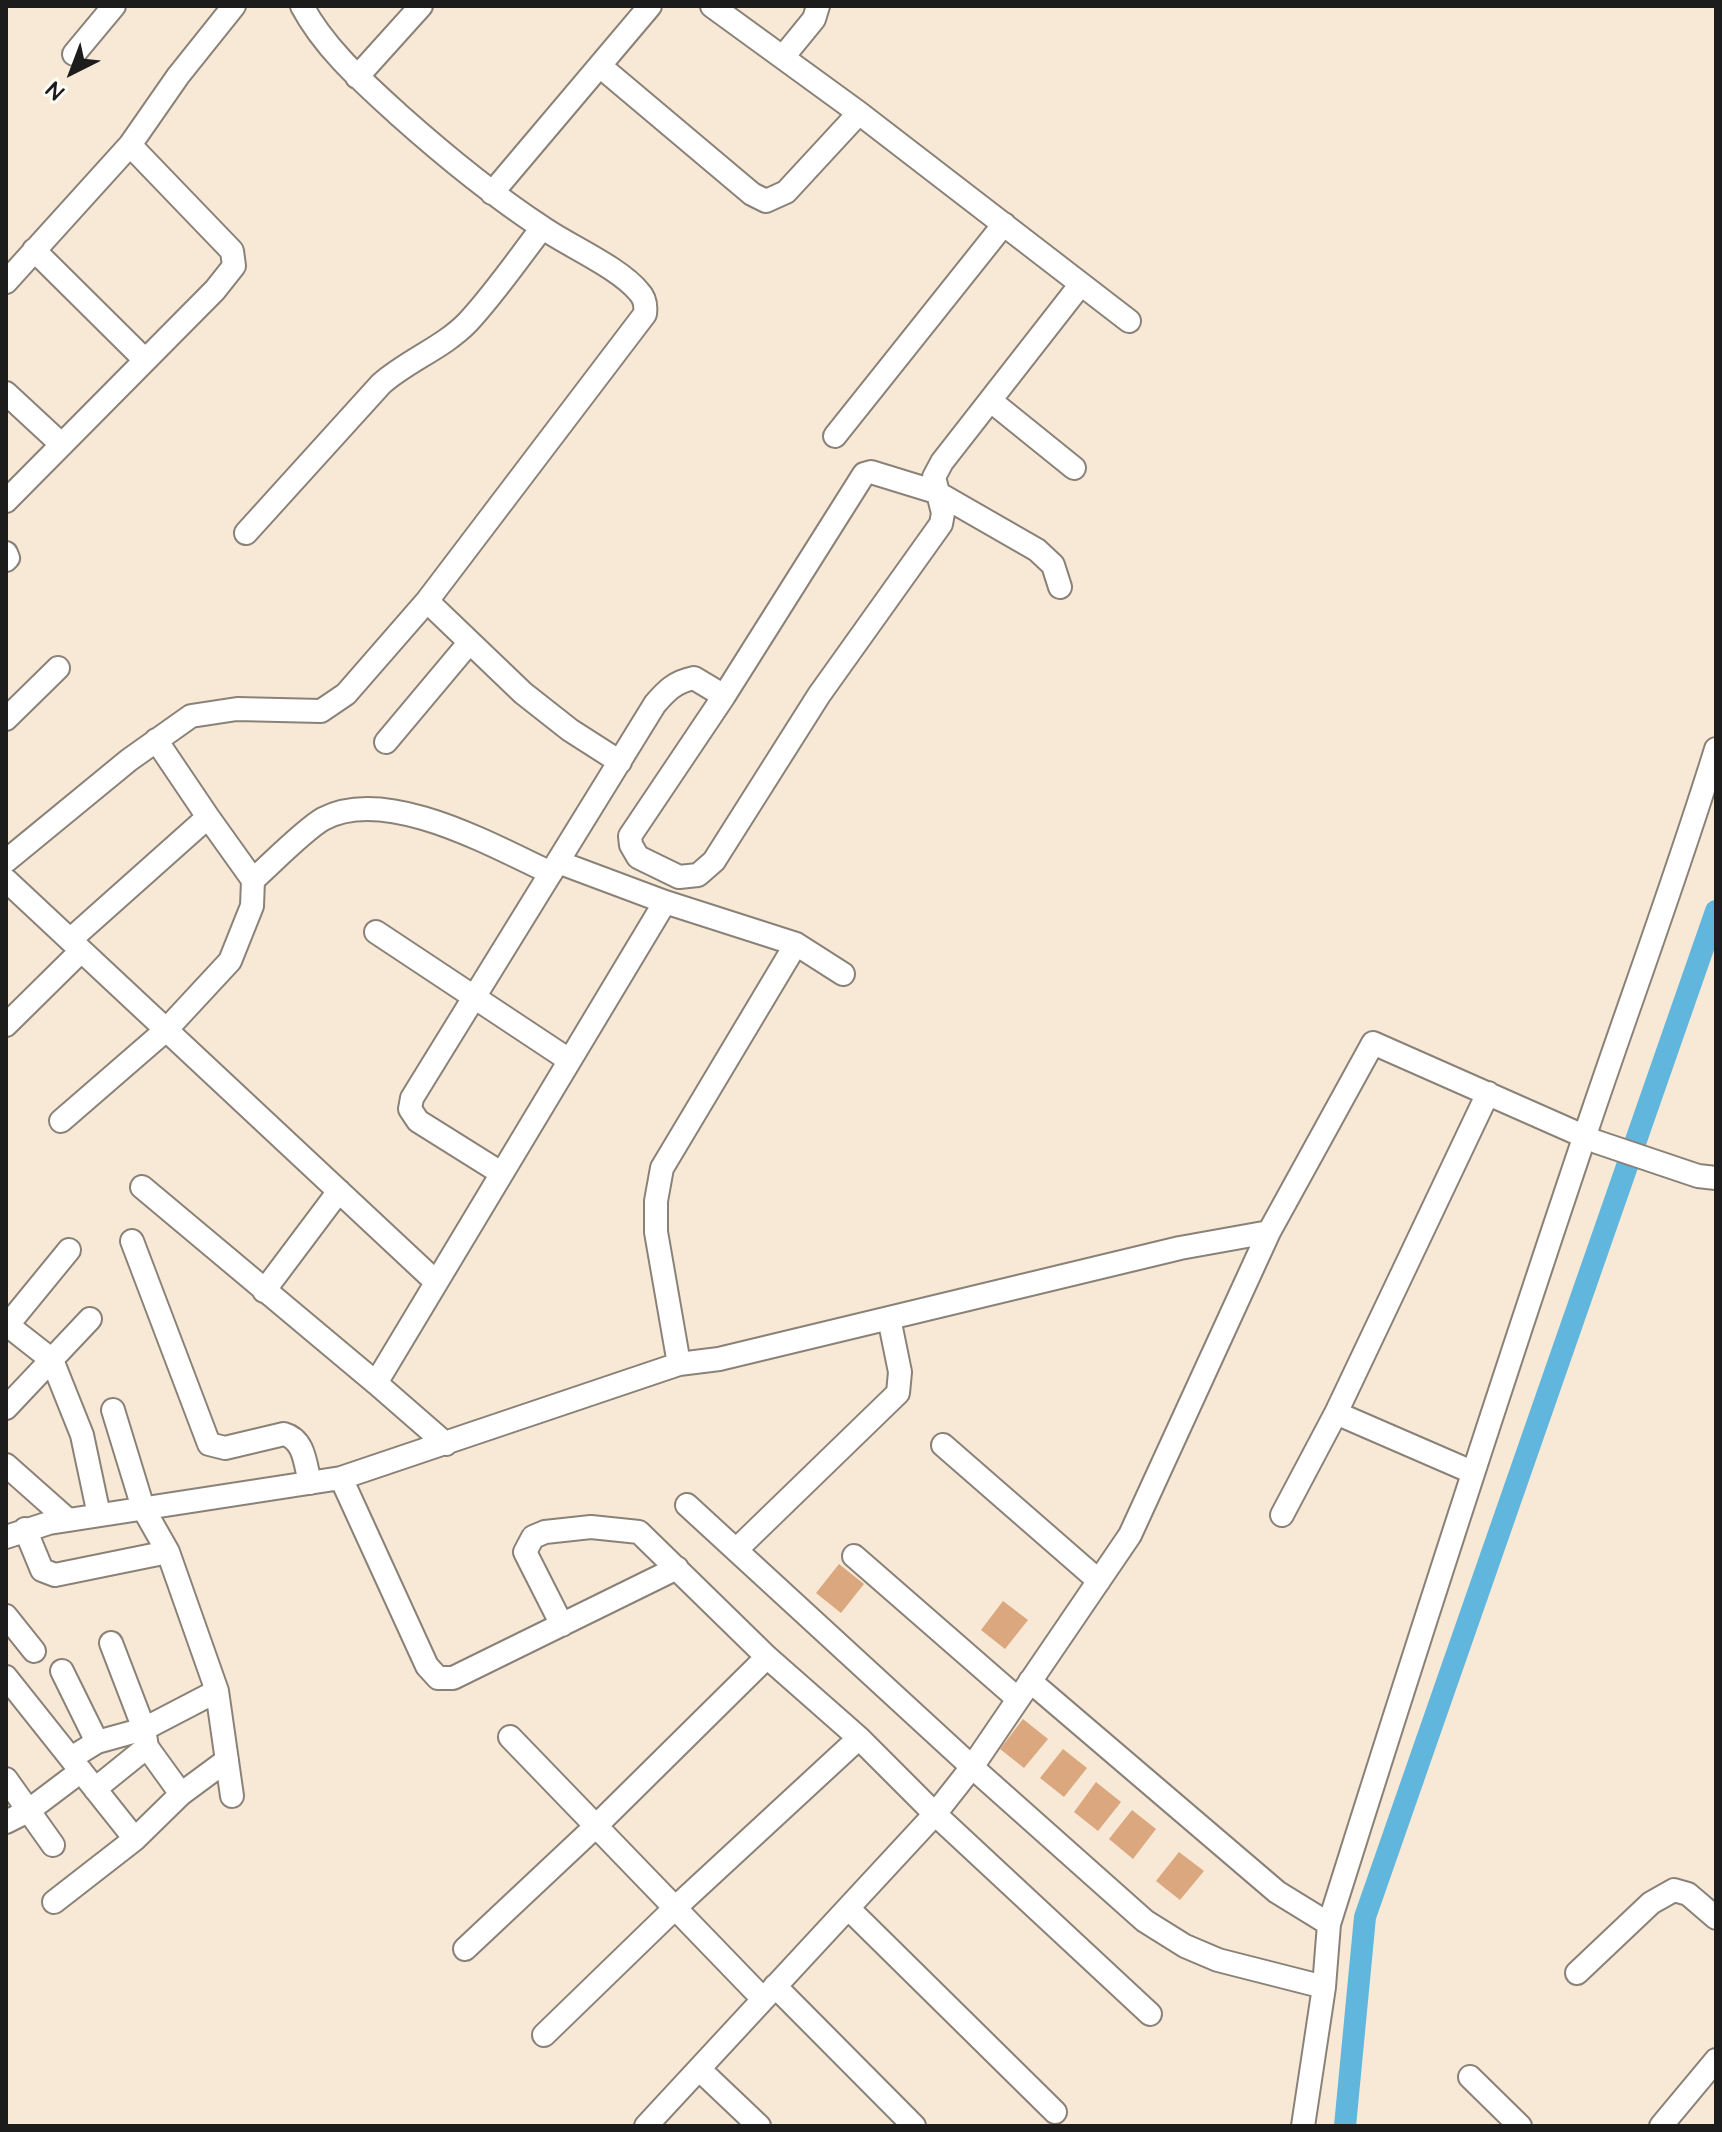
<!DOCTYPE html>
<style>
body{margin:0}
#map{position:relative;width:1722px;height:2132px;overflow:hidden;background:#f7e9d5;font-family:"Architects Daughter",sans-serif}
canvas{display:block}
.frame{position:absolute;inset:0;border:8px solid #1c1c1c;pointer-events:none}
.north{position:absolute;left:32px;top:32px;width:80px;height:80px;-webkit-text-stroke:6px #fdfcf7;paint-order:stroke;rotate:222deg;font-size:22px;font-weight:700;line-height:32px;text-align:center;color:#1c1c1c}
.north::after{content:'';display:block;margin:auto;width:28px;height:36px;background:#1c1c1c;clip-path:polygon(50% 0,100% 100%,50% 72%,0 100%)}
</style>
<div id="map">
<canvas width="1722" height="2132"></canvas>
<div class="frame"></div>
<div class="north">N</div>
</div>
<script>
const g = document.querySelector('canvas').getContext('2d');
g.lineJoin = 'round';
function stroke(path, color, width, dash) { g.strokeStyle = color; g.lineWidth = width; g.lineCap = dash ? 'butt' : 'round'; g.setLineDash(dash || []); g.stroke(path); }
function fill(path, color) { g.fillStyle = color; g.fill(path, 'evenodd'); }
stroke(new Path2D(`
 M1345,2126L1365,1917L1716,911`), '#60b6dd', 22);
fill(new Path2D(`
 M839,1564L864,1584L841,1613L816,1593Z
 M1003,1601L1028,1620L1005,1649L981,1630Z
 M1023,1719L1048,1739L1024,1768L1000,1749Z
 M1063,1749L1087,1768L1064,1797L1040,1778Z
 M1096,1782L1121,1802L1098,1831L1074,1812Z
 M1132,1810L1156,1829L1133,1859L1109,1839Z
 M1179,1852L1204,1871L1180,1900L1156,1881Z`), '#daa77f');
const minor = new Path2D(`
 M712,6L859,113L1129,321
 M74,54L114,6
 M783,57L814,19L818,6
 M600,66L752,194L766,201L786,192L859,113
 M357,77L421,6
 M492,193L650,6
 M34,250L145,360
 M6,282L130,145
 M6,393L61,444
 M991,401L1074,468
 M835,436L1004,224
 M6,501L215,290L234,266L232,251L130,145L178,76L234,6
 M246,533L381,384C408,360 443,348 468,322C495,293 518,259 542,228
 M6,553L8,558L6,560
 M427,601L523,693L570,730L620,762
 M724,696L630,836L631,845L638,857L679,877L698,875L714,861L819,695L941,524L943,513L934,477L942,462L1081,284
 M6,719L58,668
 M156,740L208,817
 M386,742L469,643
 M6,861L129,760L191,716L237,709L321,711L346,694L427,601L645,314C646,306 645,298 639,292C620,268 569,246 543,228C491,194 445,156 399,115C363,82 325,49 302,6
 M558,862L665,902L796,944L843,974
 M6,880L435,1281
 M253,880C271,864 304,830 323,819C386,785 493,846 551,873
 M376,932L569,1060
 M6,1025L81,951
 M61,1121L166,1030L230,961L252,906L253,880L208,817L70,940
 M501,1173L418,1121L410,1109L412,1098L655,704C667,690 675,682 694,678L724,696L864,474L871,472L936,492L1037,550L1053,565L1060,587
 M142,1187L376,1383
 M132,1241L209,1444L225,1448L284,1434C305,1440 305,1464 310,1483
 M264,1291L339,1191
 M6,1324L52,1360L82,1435L99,1515
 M6,1327L69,1250
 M679,1364L656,1232V1201L662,1168L796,944
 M6,1408L90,1319
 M113,1410L143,1508L168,1552L217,1691L232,1796
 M1336,1413L1472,1472
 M446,1444L376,1383L665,902
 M943,1445L1099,1581
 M6,1465L68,1520
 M341,1478L427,1666L438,1678H453L677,1568
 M687,1505L972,1767L1145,1921L1185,1946L1218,1960L1324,1987
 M1282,1515L1336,1413L1488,1093
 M25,1529L42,1570L55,1575L168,1552
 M6,1537L49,1523L341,1478L679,1364L719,1359L1180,1248L1269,1232
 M736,1550L898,1393L900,1372L889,1318
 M854,1556L1018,1699
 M6,1616L34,1651
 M562,1625L525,1552L533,1537L545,1532L591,1527L639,1532L767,1657L859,1738L935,1814L1150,2014
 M111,1643L144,1729L147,1747L181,1794
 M62,1671L97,1742
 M6,1677L135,1839
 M1030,1681L1277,1892L1329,1924
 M510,1737L763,1999
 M71,1758L97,1742L144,1729L217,1691
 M6,1779L53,1845
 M95,1789L147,1747
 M6,1822L28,1811L81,1771
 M54,1902L135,1839L181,1794L227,1760
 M848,1908L1055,2112
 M465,1949L596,1826L767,1657
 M1577,1973L1651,1903L1674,1890L1688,1894L1716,1918
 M775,1986L914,2126
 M544,2035L675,1908L859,1738
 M699,2069L759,2126
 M1470,2077L1520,2126
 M646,2126L935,1814L972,1767L1130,1535L1269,1232L1373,1043L1597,1142L1698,1176L1716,1178
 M1303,2126L1324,1987L1329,1924C1411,1663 1495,1403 1582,1144C1626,1012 1675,882 1716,749
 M1661,2126L1716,2060`);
stroke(minor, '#8a8278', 26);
stroke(minor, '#fff', 22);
</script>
